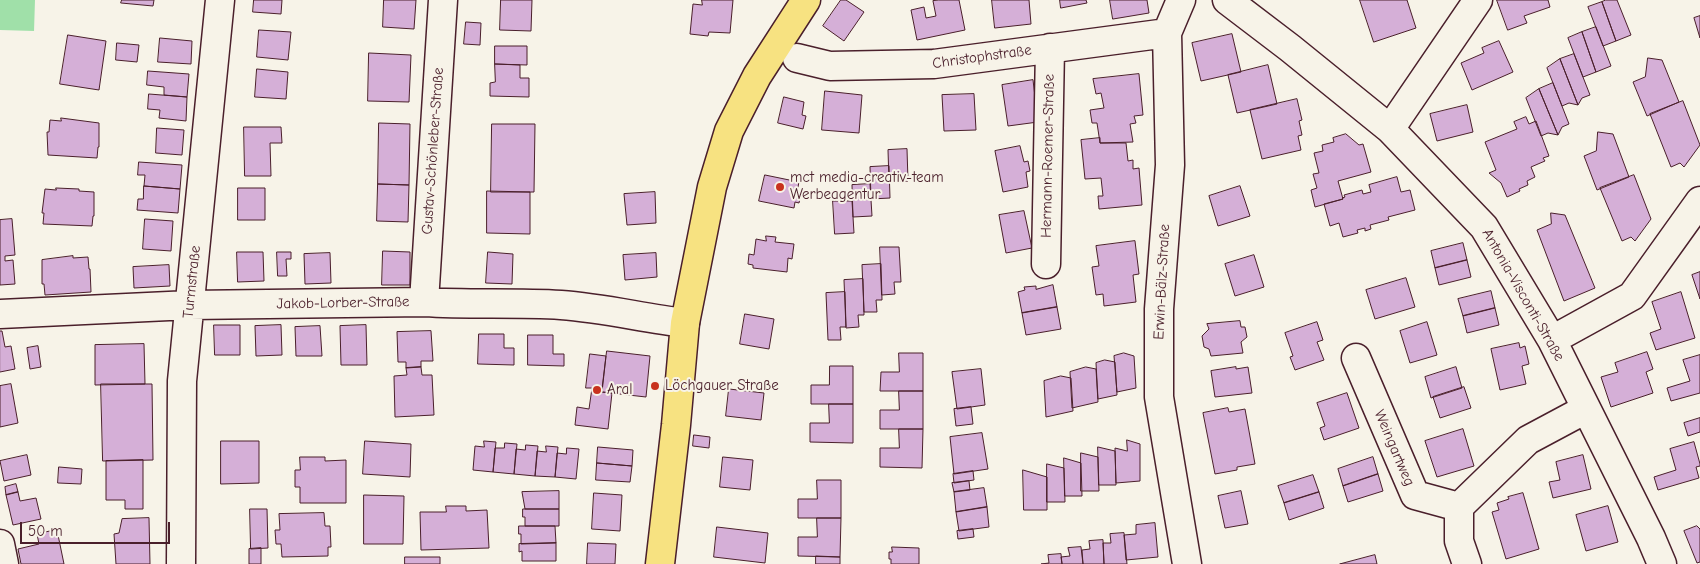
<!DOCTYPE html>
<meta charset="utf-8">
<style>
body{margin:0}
#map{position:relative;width:1700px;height:564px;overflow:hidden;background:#f7f3e8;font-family:"Comic Neue",sans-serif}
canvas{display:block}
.scale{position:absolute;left:20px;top:522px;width:150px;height:22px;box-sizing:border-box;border:2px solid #4a1f2b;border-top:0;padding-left:6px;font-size:15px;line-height:18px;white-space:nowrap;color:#4a1f2b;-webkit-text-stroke:4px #f7f3e8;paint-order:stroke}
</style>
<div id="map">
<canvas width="1700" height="564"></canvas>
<div class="scale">50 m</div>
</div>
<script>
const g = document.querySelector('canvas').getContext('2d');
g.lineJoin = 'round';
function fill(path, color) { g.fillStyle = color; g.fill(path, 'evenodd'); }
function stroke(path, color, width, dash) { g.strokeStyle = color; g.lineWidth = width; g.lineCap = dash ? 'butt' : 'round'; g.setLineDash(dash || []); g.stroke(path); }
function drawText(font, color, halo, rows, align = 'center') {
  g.font = font + ' "Comic Neue",sans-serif'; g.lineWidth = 4; g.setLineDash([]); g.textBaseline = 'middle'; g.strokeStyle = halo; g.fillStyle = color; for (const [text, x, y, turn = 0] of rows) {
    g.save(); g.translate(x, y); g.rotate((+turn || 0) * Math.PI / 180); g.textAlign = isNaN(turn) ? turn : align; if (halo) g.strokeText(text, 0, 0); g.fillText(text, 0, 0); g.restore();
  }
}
fill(new Path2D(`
 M0,0H35L34,31L0,30Z`), '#a0e0a9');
const building = new Path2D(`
 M122,0H154L153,6L121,3Z
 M254,0H282L281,14L253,12Z
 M384,0H416L414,29L383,27Z
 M501,0H532L531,31L500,30Z
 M702,0H733L730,33L709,32L708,36L690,34L693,4L702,5Z
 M841,0H846L864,12L844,41L823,26Z
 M939,0H959L965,30L917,40L911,10L924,7L926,18L936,16L933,1Z
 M992,0H1029L1031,24L995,28Z
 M1060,0H1086L1087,3L1061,8Z
 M1110,0H1147L1149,13L1113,19Z
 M1360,0H1407L1416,28L1374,42Z
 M1497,0H1548L1550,7L1524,16L1527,23L1508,30Z
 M1606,0H1617L1631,35L1616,41L1602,2Z
 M1602,2L1616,41L1603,46L1588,7Z
 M1700,16V38L1694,18Z
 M466,22L481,23L480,45L464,44Z
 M1596,27L1611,66L1596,72L1582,32Z
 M259,30L291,32L288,60L257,57Z
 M1582,32L1596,72L1583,77L1568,38Z
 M1232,34L1241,72L1201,81L1192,43Z
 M68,35L106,41L99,90L60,84Z
 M160,38L192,41L191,64L158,62Z
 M1499,41L1513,72L1472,90L1461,63L1484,53L1482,48Z
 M117,43L139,45L137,62L116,60Z
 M495,46H527V65L495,64Z
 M369,53L411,55L409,102L368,101Z
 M1574,54L1590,95L1582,98L1578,105L1560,59Z
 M1648,58L1662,60L1679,102L1647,116L1633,82L1645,77Z
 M1560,59L1578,105L1569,103L1562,106L1553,83L1547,68Z
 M495,64L520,65V78H529V97L490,96V83L495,82Z
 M1268,65L1277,104L1237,113L1228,75Z
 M257,69L288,72L286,99L255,97Z
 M148,71L189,74L187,97L164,95V87L147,85Z
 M1139,74L1143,115L1134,116L1136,123L1130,124L1133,142L1100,143L1097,123H1092L1090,110L1104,108L1101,93L1096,94L1093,79Z
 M1033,80L1038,122L1008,126L1002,85Z
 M1553,83L1569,124L1562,127L1558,135L1539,89Z
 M1539,89L1558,135L1548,133L1541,136L1526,98Z
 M825,91L862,95L859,133L822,130Z
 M149,94L187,97L186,121L159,118L160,110L148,109Z
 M974,94L976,130L944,131L942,95Z
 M784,97L804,102L802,115L806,116L803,129L778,123Z
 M1297,99L1302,120L1299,121L1302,135L1298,136L1301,150L1262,159L1250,110Z
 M1683,101L1700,145L1684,167L1680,163L1671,167L1650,114Z
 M1467,105L1473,132L1437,141L1430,114Z
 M1526,117L1529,124L1536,121L1549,156L1543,158L1545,161L1531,167L1535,177L1527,181L1528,185L1519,189L1520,191L1507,197L1501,183L1489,173L1496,170L1485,142L1517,129L1514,122Z
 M61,118L99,123V147H98L97,158L48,155L47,132H49L50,120L61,121Z
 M379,123L410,124L409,185L378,184Z
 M492,124H535L534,192H491Z
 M244,127H281L282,143H270L271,176H245Z
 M157,128L184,130L182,155L156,153Z
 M1598,132L1613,134L1629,177L1597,190L1584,156L1596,151Z
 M1346,134L1359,145L1363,144L1371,172L1338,181L1343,199L1315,207L1311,190L1317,188L1313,174L1319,173L1314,153L1323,151L1322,145L1334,142L1333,138Z
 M1100,138V143H1126L1128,161L1133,160V169L1139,168L1142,205L1099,209L1098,196H1103L1101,178L1085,179L1081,140Z
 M1020,146L1024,162L1028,161L1030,171L1026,172L1028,187L1003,192L995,151Z
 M907,149L908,181L889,182L888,150Z
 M139,162L182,165L180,189L144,186L145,175H138Z
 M889,166L890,198L871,199L870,167Z
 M765,175L799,182L797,192L801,193L799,203L795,202L794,208L759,201Z
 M1634,175L1651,219L1635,241L1631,237L1622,241L1600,188Z
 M1397,177L1401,192L1410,190L1415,210L1388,217L1389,220L1370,225L1371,229L1365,231V228L1357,230L1358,233L1343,237L1339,223L1330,226L1324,204L1343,199L1342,198L1345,197L1344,195L1362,190L1363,194L1371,192L1369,185Z
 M378,184L409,185L408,222L377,221Z
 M870,184L872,216L853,217L852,185Z
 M144,186L180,189L178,213L137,210L138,199H143Z
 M1240,186L1250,216L1218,226L1209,196Z
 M56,188L79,189V191L94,192V216H93L92,226L43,224L44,213H42L45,189L56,190Z
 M238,188H265V220H238Z
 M487,191L530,192V234L487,233Z
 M655,192L656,223L627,225L624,194Z
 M833,201H852L854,233L835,234Z
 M1024,211L1032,248L1006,253L999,215Z
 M1551,213L1565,215L1595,288L1564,301L1537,230L1551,224Z
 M12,219L15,255L5,256V261L13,260L15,284L0,285V220Z
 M145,219L173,221L171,251L143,249Z
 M766,236L776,237L775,242L794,244L792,259L788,258L787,272L753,268V265L748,264L749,254L754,255L756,239L766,241Z
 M1135,241L1139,274L1133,275L1136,302L1104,306L1103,294L1096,295L1092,267L1099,266L1096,246Z
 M1463,243L1467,260L1435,268L1431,251Z
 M880,247H899L901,282H894L895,294L882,295Z
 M383,251L410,252V285H382Z
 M237,252H263L264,281L238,282Z
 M277,252H291V259H286L287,276H278Z
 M488,252L513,254L512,284L486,283Z
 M330,253L331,283L305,284L304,254Z
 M656,253L657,277L625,280L623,255Z
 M1254,255L1264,287L1235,296L1225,264Z
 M73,256V258L88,257L89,269H90L91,292L45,295L44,284H42V260Z
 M1467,260L1471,277L1439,285L1435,268Z
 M881,264L882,300H876L877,312H864L862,265Z
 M169,265L170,286L134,288L133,267Z
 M1700,272V299L1692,275Z
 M1406,278L1415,307L1375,319L1366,290Z
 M863,279L864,315H858L859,327L846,328L844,280Z
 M1053,285L1057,307L1022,313L1018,292L1025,290L1024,287L1036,286V289Z
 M1491,291L1495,308L1463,316L1458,299Z
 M845,292L846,327H840L841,340H828L826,293Z
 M1681,292L1695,338L1656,350L1650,333L1661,329L1652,302Z
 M1057,307L1061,329L1026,335L1022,313Z
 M1495,308L1499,325L1467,333L1463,316Z
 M745,314L774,319L769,349L740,344Z
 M1240,321L1241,327H1245L1247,337L1241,342L1243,353L1211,356L1209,349L1204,347L1202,336L1209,329L1207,324Z
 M1317,322L1323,340L1317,342L1324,360L1295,370L1290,357L1293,356L1285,333Z
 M1427,322L1437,355L1410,363L1400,331Z
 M214,325H240V355H215Z
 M281,325L282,355L256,356L255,326Z
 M366,325L367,365H341L340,326Z
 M320,326L322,356H296L295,327Z
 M0,331H2L5,347L11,346L15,369L0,372Z
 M431,331L433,361H421V367L406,368V362H398L397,332Z
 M479,334H504V348H514V365L478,364Z
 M528,335H553V354H564V366L528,365Z
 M1519,343L1520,348L1525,346L1529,364L1522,366L1526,384L1500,390L1491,349Z
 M144,344L145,384L95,385V345Z
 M38,346L41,367L30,369L27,348Z
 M607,351L650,356L646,397L602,392Z
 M1647,352L1653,369L1646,372L1653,393L1611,407L1601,377L1618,372L1615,363Z
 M899,353H923V391H880L881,372H899Z
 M1124,353L1134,356L1136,388L1117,392L1114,356Z
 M590,354L606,356L602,392L612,393L608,429L575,425L577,407L589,409L592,388H586Z
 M1700,355V393L1671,401L1667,388L1690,381L1683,360Z
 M1105,360L1115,362L1117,395L1098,399L1096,363Z
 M830,366H853V404H811V385H829Z
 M421,367L422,375H432L434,415L395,417L394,376L407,375L406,368Z
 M1086,367L1096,369L1098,402L1072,408L1070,372Z
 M1236,367V369L1248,367L1252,393L1215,397L1211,371Z
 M1456,367L1462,388L1431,398L1425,377Z
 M981,369L985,405L957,409L952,372Z
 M1061,376L1071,378L1073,411L1046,417L1044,381Z
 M11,384L18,423L0,427V386Z
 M101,384H152L153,460L103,461Z
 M1464,387L1471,408L1440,418L1433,397Z
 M729,389L764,393L761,420L726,416Z
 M899,391H923V429H880V410H899Z
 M1347,393L1359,428L1324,440L1320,428L1325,426L1317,403Z
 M829,404H853V443L810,442V423H829Z
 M971,407L973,424L956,426L954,409Z
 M1228,408L1229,412L1245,409L1255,464L1237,467V470L1215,474L1203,413Z
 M1700,418V432L1688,436L1684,423Z
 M899,429H923L922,468L880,467V448H899Z
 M1463,429L1474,466L1437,477L1425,441Z
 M982,433L988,469L954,474L950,437Z
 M694,435L710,437L709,448L693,446Z
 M1127,440L1140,444V481L1116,483L1115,448L1127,451Z
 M221,441H259V483L221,484Z
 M365,441L411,444L410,477L363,474Z
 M484,441L496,442L493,472L473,470L475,446L484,447Z
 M1694,442L1700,464V466L1696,467L1699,478L1658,490L1654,477L1676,470L1670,449Z
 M505,443L517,444L514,474L493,472L495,448H504Z
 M526,445L538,446L535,476L514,474L516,449L525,450Z
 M546,446L558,447L555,477L535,476L537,451L546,452Z
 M598,447L633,450L632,466L597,463Z
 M1098,447L1115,451L1116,485H1099Z
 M567,448L579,449L576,479L555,477L557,453L566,454Z
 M1081,453L1098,457L1099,491H1081Z
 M27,455L31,475L4,481L0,461Z
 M1583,455L1591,489L1553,498L1549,482L1560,480L1556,462Z
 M300,457H325V461L346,460V503H300V487H295V470H300Z
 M723,457L753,460L750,490L720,487Z
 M1373,457L1378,474L1343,486L1338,469Z
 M1064,458L1081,463L1082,496H1065Z
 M143,460V509H125V500H106V461Z
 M597,463L632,466L630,482L596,480Z
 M1047,464L1064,468L1065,502H1047Z
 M59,467L82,469L81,484L58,483Z
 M1023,470L1047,477V510H1024Z
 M973,471L974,480L954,483L953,474Z
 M1378,474L1383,491L1348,502L1343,486Z
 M1313,475L1319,492L1284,503L1278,486Z
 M817,480H841V518H798V499H817Z
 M969,481L970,490L954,492L952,483Z
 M16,484L18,492L6,495L5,487Z
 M984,488L987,507L956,512L954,492Z
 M559,491V509H525L522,492Z
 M1241,491L1248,524L1225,528L1218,496Z
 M18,492L20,501L36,498L41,519L13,525L6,495Z
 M1319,492L1324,508L1289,520L1284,503Z
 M594,493L622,495L620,531L592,529Z
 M1523,493L1539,549L1506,559L1492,512L1499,510L1497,503L1509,499L1508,497Z
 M364,495L404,496L403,544H364Z
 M446,506H466V511L487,510L489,548L421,550L420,512H446Z
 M1608,506L1618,542L1586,551L1576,515Z
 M987,507L989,527L959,531L956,512Z
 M250,509H267L268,548L251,549Z
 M523,509H559V526H525V517H523Z
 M324,513L325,526H330L331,547H328V556L282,557L281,544H276L275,530H280L279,514Z
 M149,518L150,564H116L114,534L119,533L122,519Z
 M817,518H841L840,557L798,556V537H817Z
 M1155,523L1158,557L1126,560L1124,535L1136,534V525Z
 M519,526H555L556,543L521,544V534H519Z
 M1697,526L1700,529V562L1697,563L1684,531Z
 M717,527L768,533L765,563L714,557Z
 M973,529L974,537L958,539L957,531Z
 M57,530L64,564H21L18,549L39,544L37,534Z
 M1124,533L1127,564H1104L1103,543H1111L1110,534Z
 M1103,540L1104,564H1083L1082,550L1090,549L1089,541Z
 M556,543V561H522V551L519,552V544Z
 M588,543L616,544L615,564H587Z
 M892,547L919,548V564H891V559H889V552H892Z
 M1081,547L1083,564H1062L1061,557L1070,556L1068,548Z
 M261,548V564H249V549Z
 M1061,554L1062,564H1041L1049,563L1048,555Z
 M1375,555L1377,564H1340Z
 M816,556L840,557V564H816Z
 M405,557H440V564H405Z`);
fill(building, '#d5afd7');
stroke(building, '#4a1f2b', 1);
const minor = new Path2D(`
 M1181,0L1167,33L1170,165L1159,309V397L1187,564
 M1227,0L1290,48L1390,129L1484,227L1552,340L1651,538L1662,564
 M797,58L830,66L934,64L1167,33
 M1390,129L1478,0
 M1046,264L1050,48
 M424,302L443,0
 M0,314L190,305L424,302C469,305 515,302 561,305C603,308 643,318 685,323
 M1552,340L1632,296L1700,201
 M1356,358L1415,495L1459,507V541L1467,564
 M1459,507L1528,440L1586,409
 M0,544L4,564
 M181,564L182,381L220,0`);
const major = new Path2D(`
 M660,564L676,425L685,323L712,187L729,131L757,76L806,0`);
stroke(minor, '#4a1f2b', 31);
stroke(major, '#4a1f2b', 31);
stroke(minor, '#f7f3e8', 28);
stroke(major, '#f7e281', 28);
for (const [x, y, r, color] of [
 [780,187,5,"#c8321e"],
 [655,386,5,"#c8321e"],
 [597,390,5,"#c8321e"]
]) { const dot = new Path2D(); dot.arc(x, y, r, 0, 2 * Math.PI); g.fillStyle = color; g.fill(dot); stroke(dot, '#f7f3e8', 2); }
drawText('15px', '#4a1f2b', '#f7f3e8', [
 ["Christophstraße",982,57,-8],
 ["Gustav-Schönleber-Straße",433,151,-86],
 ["Hermann-Roemer-Straße",1048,156,-89],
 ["Turmstraße",192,282,-84],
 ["Erwin-Bälz-Straße",1162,282,-87],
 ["Antonia-Visconti-Straße",1523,295,60],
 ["Jakob-Lorber-Straße",343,303,-1],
 ["Weingartweg",1394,448,67]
]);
drawText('15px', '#4a1f2b', '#f7f3e8', [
 ["mct media-creativ-team",790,178],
 ["Werbeagentur",790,195],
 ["Löchgauer Straße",665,386],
 ["Aral",607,390]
], 'left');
</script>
